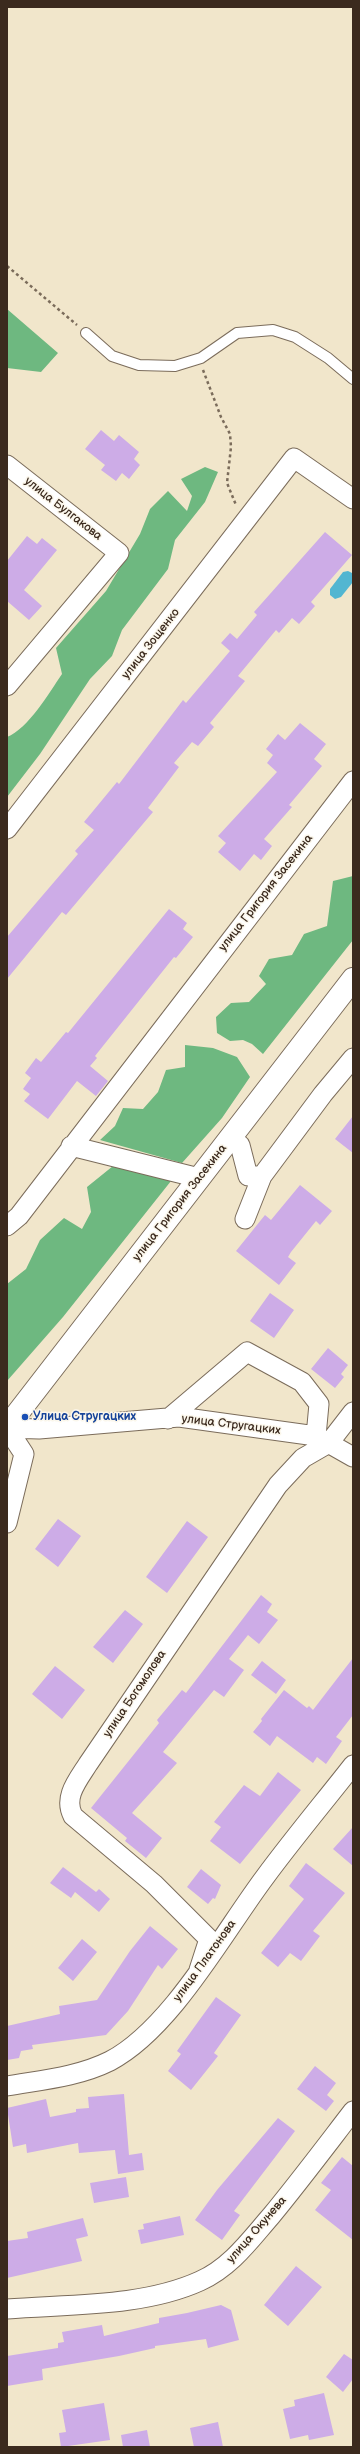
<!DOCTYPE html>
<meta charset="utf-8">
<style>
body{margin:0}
#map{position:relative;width:360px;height:2454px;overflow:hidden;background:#f1e6cb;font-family:"Balsamiq Sans",sans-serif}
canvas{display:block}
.frame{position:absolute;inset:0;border:8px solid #3b2a1e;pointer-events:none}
</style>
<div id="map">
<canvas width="360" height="2454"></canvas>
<div class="frame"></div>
</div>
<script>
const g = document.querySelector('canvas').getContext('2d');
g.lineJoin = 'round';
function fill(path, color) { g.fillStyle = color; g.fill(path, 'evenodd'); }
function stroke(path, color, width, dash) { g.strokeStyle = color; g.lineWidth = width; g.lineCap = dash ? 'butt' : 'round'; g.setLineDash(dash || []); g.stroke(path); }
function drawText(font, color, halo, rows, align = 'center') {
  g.font = font + ' "Balsamiq Sans",sans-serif'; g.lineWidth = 3; g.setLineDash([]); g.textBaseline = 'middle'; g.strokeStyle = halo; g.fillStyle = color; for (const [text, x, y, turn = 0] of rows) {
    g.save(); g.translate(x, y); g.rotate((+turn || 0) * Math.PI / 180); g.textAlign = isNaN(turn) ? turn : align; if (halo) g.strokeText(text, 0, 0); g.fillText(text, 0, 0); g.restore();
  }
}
fill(new Path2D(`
 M7,309L58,353L41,372L7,368Z
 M205,467L218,472L205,502L175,540L168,569L122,630L112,656L90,679L40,754L7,797V737C28,729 49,693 62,674L56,648L106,591L140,534L150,509L168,491L187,511L192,496L181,479Z
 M353,876V940L263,1054L252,1044L243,1040L230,1041L217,1033L216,1017L231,1003L249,1002L266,984L259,976L269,959L292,955L304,934L327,926L333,881Z
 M185,1045L213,1048L237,1057L250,1077L222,1118L182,1163L100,1140L115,1126L123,1108L143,1109L158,1092L166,1070L185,1067Z
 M113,1166L171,1181L63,1317L7,1381V1284L26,1269L40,1240L64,1218L82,1229L91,1212L87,1187Z`), '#6eb880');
fill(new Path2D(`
 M348,571L352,573L353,582L341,597L335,599L330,595V589L343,572Z`), '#52b6d1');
fill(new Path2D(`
 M101,430L114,441L119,435L139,452L134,459L140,465L129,479L122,473L116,481L101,470L105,465L85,449Z
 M325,532L352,555L311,602L315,606L299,624L292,618L279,633L276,630L238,676L245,681L210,723L214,727L198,746L192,742L174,763L179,767L148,808L153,812L66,915L62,912L7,979V937L78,854L75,851L94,830L84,822L117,782L119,784L183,700L186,703L230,651L221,643L230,633L237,639L257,615L254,612Z
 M27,536L37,544L42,538L57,550L24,590L42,606L29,620L7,601V561Z
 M300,723L326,744L314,759L322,766L289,805L292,807L264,839L272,846L261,860L254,854L240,871L218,852L226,843L218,836L277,772L267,763L273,755L266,749L278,734L285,740Z
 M169,909L187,923L183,929L193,937L176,958L174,957L95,1056L97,1058L90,1066L108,1081L96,1096L77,1081L48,1119L24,1101L30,1094L23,1089L31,1078L25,1073L36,1058L41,1062L66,1032L68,1033Z
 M353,1116V1153L335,1139Z
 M300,1185L332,1211L320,1225L316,1221L291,1252L288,1257L296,1263L279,1285L236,1251L265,1215L271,1220Z
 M270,1293L294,1310L274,1338L250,1321Z
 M328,1348L348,1365L341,1374L344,1377L335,1388L311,1369Z
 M58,1519L81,1536L58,1567L35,1549Z
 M187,1521L208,1537L167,1593L146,1577Z
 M261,1595L272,1604L267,1612L278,1620L259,1644L248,1635L229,1659L244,1670L224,1697L214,1690L163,1752L177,1763L132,1813L162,1838L146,1858L125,1841L127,1838L91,1808L159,1723L157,1720L182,1690L186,1693Z
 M125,1610L143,1624L113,1663L93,1647Z
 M353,1658V1715L336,1737L342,1741L326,1764L317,1757L313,1763L277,1736L270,1746L253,1732L262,1721L261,1719L284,1690L307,1708L309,1706L313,1710Z
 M262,1661L286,1680L276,1694L251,1675Z
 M55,1666L85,1690L62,1719L32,1694Z
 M278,1772L301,1790L240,1864L210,1841L221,1827L214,1822L244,1785L260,1796Z
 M353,1827V1866L333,1849Z
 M306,1863L345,1893L313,1931L320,1936L301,1961L290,1953L278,1967L261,1953L304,1899L289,1886Z
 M63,1867L96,1892L99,1889L110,1899L99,1912L75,1892L71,1898L50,1883Z
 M201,1869L221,1885L215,1899L213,1898L208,1904L187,1887Z
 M150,1926L178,1949L162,1969L158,1965L128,2011L106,2035L32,2045L33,2049L21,2051L19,2058L7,2060V2026L60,2014L59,2006L97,2000L130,1951Z
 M82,1939L97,1952L73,1981L58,1968Z
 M216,1997L241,2015L214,2053L218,2056L191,2090L168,2071L181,2054L177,2051Z
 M315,2066L336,2083L327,2095L334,2101L326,2111L297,2089Z
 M124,2094L129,2155L142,2153L144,2170L118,2174L115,2150L79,2153L78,2143L27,2153L26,2144L13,2147L7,2108L46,2099L50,2117L76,2112V2109L89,2108L88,2097Z
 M278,2118L295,2131L234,2211L240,2215L222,2240L195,2220L217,2190Z
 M342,2157L353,2166V2240L315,2210L331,2190L321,2183Z
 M126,2177L129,2197L94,2203L90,2183Z
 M180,2216L184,2235L141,2244L138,2230L144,2229L143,2224Z
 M83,2218L88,2236L76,2239L82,2261L7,2278V2241L28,2238L27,2232Z
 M296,2266L322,2287L288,2326L264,2305Z
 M221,2305L231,2310L239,2340L208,2348L206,2339L155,2346V2348L119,2356L42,2369L43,2380L7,2386V2356L58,2348V2343L64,2342L62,2332L102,2325L104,2336L159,2323V2318L187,2313Z
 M344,2354L353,2360V2379L343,2392L326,2377Z
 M324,2393L334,2435L309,2440L308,2435L290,2439L283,2409L295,2406L294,2400Z
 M104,2403L110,2440L61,2447L59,2433L66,2432L62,2410Z
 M218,2422L223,2447H194L190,2428Z
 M147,2430L150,2447H123L121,2435Z`), '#cdace7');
const lane = new Path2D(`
 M86,333L112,356L139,365L175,366L201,358L237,333L273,330L295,337L328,358L353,379`);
const street = new Path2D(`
 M7,465L119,553L7,686
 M7,829L294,458L353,499
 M229,1138L240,1145L248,1176H262L245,1219
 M71,1146L199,1178
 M262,1176L323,1094L353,1058
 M7,1226L19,1216L353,781
 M168,1419L247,1352L302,1382L319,1404L316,1436
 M7,1428L39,1429L179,1417L316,1436L353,1457
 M7,1428L24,1454L7,1523
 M199,1970L209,1939L154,1884L73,1816C63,1797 78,1780 88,1764L278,1485L303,1458L329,1443L353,1412
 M7,2086C41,2080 78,2077 110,2061C171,2029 223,1933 265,1877C293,1839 324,1802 353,1765
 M7,2309C69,2304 143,2307 200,2281C231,2267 250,2240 271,2216C299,2182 326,2146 353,2111`);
const secondary = new Path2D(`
 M7,1427L353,979`);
stroke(lane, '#7b6c5b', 12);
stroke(street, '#7b6c5b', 21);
stroke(secondary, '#7b6c5b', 24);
stroke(new Path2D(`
 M7,266L77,325
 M203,370L221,417L230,434L231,447L227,483L236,505`), '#7b6c5b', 2.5, [3, 3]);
stroke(lane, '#fff', 10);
stroke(street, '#fff', 19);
stroke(secondary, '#fff', 22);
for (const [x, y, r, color] of [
 [25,1417,4,"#1a4fb4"]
]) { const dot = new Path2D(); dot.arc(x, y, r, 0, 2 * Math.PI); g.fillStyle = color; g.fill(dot); stroke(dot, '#fbf7ec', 1.5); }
drawText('12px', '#3b2a1e', '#fbf7ec', [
 ["улица Булгакова",63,509,38],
 ["улица Зощенко",151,644,-52],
 ["улица Григория Засекина",266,893,-52],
 ["улица Григория Засекина",180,1203,-52],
 ["улица Стругацких",231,1425,7],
 ["улица Богомолова",135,1694,-56],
 ["улица Платонова",205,1961,-54],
 ["улица Окунева",257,2230,-49]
]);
drawText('bold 12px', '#164399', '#fbf7ec', [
 ["Улица Стругацких",33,1417]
], 'left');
</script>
